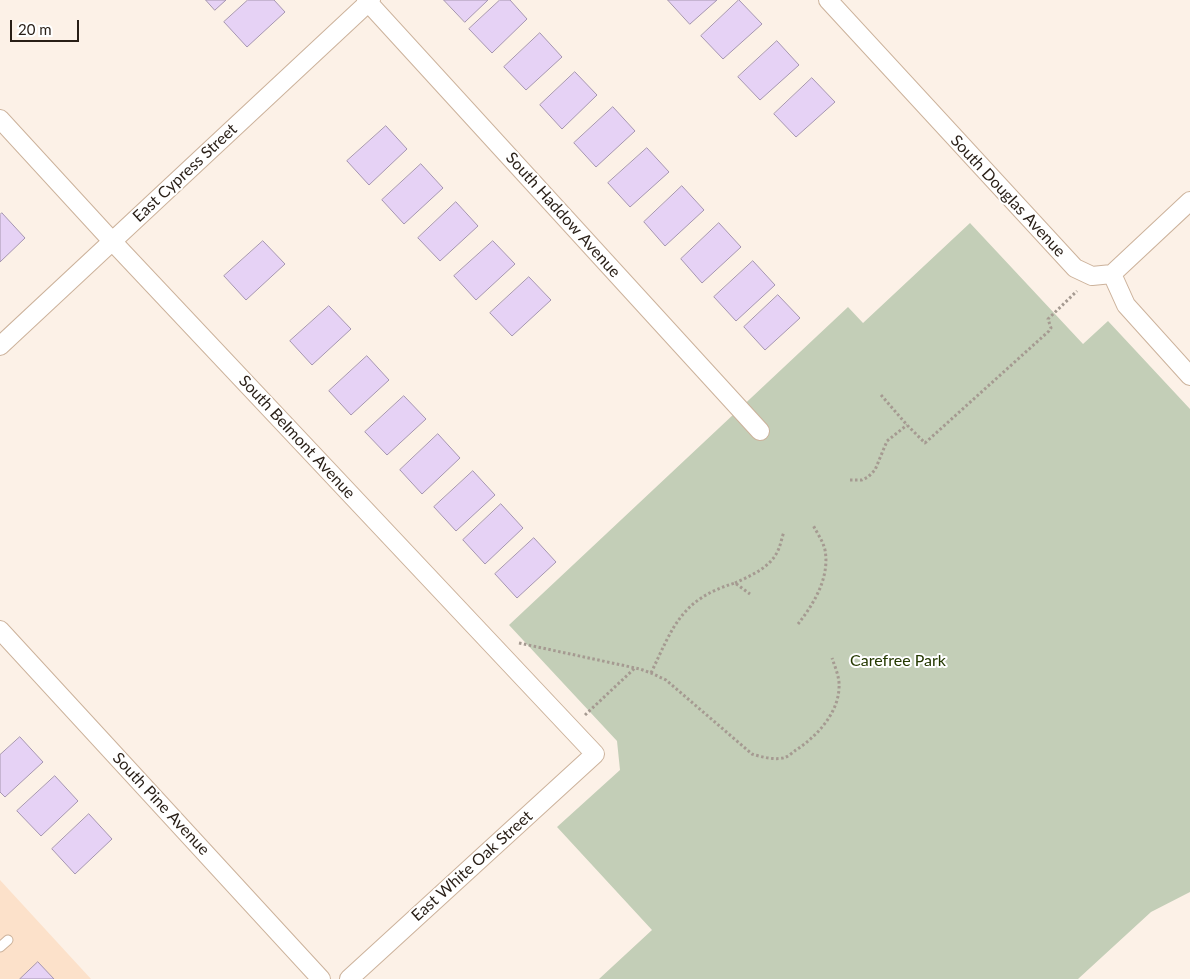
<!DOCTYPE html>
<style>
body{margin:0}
#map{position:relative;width:1190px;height:979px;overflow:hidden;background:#fcf1e7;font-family:Lato,sans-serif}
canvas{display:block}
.scale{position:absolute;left:10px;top:20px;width:69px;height:22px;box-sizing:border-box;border:2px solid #281e16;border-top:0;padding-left:6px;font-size:15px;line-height:18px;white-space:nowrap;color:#281e16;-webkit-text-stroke:4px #fff;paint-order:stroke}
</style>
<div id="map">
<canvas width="1190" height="979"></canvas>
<div class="scale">20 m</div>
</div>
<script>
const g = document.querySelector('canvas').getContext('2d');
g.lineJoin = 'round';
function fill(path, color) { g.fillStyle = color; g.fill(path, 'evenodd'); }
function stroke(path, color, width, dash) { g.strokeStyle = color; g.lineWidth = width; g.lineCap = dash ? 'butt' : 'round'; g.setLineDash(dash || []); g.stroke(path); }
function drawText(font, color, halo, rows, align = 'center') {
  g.font = font + ' Lato,sans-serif'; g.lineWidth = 4; g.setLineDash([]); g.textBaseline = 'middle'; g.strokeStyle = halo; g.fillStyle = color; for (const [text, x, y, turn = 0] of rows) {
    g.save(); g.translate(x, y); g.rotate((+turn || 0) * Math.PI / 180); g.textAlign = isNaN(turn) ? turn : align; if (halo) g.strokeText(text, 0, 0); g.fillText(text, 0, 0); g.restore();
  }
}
fill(new Path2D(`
 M0,880L91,979H0Z`), '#fce1ca');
fill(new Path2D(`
 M970,223L1083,344L1108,321L1190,409V892L1151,912L1078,979H599L652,930L557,827L620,770L617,741L509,625L848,307L863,323Z`), '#c3ceb7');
const building = new Path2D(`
 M206,0H226L215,10Z
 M248,0H274L285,12L247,47L224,22Z
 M444,0H488L465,22Z
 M500,0H510L527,19L492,53L469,29Z
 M668,0H717L690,24Z
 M739,0L762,24L723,59L701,36Z
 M540,33L562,57L526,90L504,67Z
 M777,41L799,65L760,100L738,77Z
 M575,72L597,95L562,129L540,105Z
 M812,78L835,102L796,137L774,114Z
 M613,107L635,131L596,167L574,143Z
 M386,126L407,149L369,185L347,161Z
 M647,148L669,172L630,207L608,183Z
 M421,164L443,188L404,224L382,200Z
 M682,186L704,210L665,246L644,222Z
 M456,202L478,226L440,261L418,238Z
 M2,213L25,238L0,262V215Z
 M719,223L741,247L702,283L681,259Z
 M263,241L285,264L246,300L224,276Z
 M493,241L515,264L476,300L454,276Z
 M753,261L775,285L736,321L714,297Z
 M529,277L551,300L512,336L490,313Z
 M778,295L800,318L765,350L744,327Z
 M329,306L351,329L312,365L290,341Z
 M367,356L389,380L351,415L329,391Z
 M404,396L426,419L387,455L365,432Z
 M438,434L460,458L422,494L400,470Z
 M473,471L495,495L456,531L434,507Z
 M501,504L523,528L485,564L463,540Z
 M534,538L556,562L517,598L495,574Z
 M20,737L43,762L5,797L0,792V755Z
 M55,776L78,801L41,836L17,811Z
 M89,814L112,839L75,874L52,849Z
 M38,962L54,979H20Z`);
fill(building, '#e6d2f5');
stroke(building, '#a595b0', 1);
const lane = new Path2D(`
 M0,947L8,940`);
const street = new Path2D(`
 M366,0L760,431
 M828,0L1075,268L1092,276L1112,274L1126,305L1190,376
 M0,119L112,241L595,754L349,979
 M1112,274L1190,201
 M0,346L371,0
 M0,630L321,979`);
stroke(lane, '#ccb29b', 11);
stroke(street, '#ccb29b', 20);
stroke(new Path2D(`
 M881,395L907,425L925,443L1049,331L1051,328L1048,319L1077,291
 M850,480H862L868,477L875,470L887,441L907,425
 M735,583C752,575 772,567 779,548C781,543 782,537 784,532
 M798,624C814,604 830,577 825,550C823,541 817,533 813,525
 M519,643L640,669L651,673L666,680L752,754C761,757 777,761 786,757C789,756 793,752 796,750C816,737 838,714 839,688C840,678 835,667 832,658
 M651,673C673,627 681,599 735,583L750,594
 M585,715L635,668`), '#a59a91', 3, [2.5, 2.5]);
stroke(lane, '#fff', 9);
stroke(street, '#fff', 18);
drawText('16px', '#281e16', '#fff', [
 ["East Cypress Street",185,173,-43],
 ["South Douglas Avenue",1008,196,47],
 ["South Haddow Avenue",563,215,48],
 ["South Belmont Avenue",297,437,47],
 ["South Pine Avenue",161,804,47],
 ["East White Oak Street",472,866,-42]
]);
drawText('16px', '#243800', '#fff', [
 ["Carefree Park",898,661]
]);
</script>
